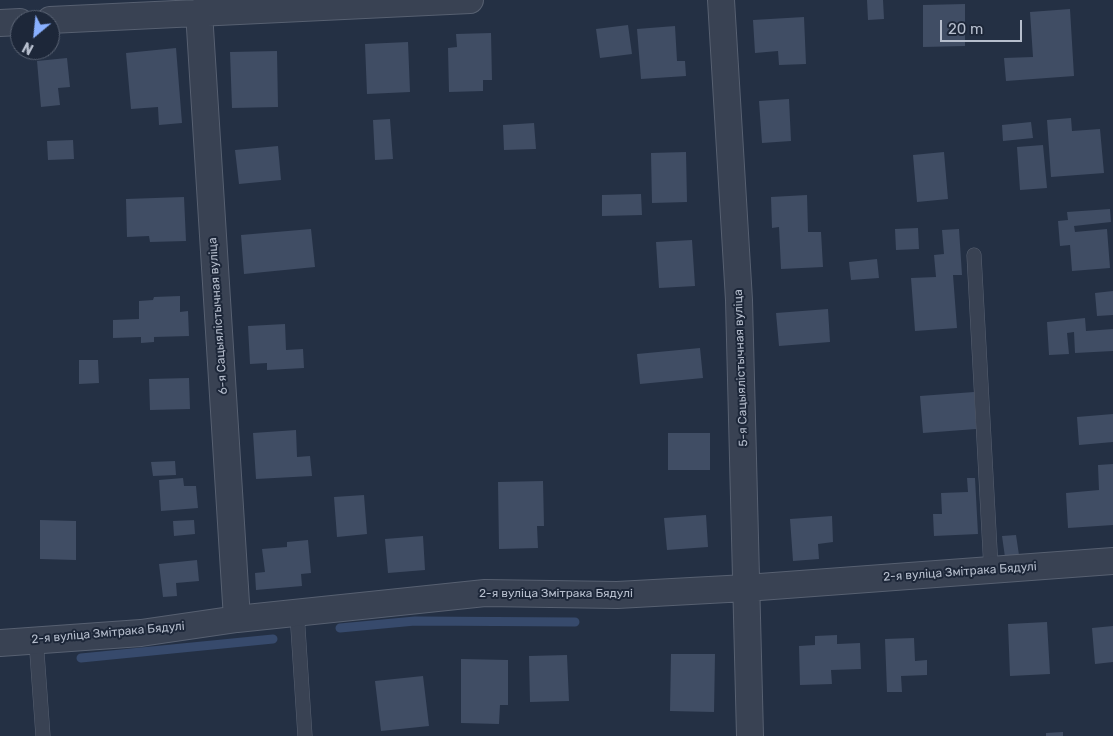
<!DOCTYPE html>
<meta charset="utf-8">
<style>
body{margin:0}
#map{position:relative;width:1113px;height:736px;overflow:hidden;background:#243044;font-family:Rubik,sans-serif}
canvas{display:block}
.north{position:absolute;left:10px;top:10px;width:50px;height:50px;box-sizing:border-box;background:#1d2739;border:1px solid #5a6374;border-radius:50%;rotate:208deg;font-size:14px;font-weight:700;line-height:20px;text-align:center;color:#b6becd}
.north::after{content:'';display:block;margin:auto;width:18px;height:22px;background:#89b0ff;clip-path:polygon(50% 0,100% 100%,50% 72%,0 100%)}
.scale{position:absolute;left:940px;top:20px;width:82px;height:22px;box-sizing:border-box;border:2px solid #b6becd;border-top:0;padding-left:6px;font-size:15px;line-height:18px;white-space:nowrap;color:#b6becd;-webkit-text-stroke:4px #1d2739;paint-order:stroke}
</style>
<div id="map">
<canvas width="1113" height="736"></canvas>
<div class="north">N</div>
<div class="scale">20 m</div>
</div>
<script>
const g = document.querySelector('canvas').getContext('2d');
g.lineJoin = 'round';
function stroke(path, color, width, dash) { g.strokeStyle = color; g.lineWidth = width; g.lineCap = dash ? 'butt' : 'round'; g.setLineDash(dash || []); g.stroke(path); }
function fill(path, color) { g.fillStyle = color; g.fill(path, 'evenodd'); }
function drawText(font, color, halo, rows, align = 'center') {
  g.font = font + ' Rubik,sans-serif'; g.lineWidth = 4; g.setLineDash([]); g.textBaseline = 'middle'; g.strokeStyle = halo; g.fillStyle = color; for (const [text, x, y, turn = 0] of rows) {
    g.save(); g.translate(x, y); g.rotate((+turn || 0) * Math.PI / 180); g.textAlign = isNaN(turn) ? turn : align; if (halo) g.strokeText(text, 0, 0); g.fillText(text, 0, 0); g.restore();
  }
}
stroke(new Path2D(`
 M340,628L415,621L575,622
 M81,658L273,639`), '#374a6c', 9);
fill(new Path2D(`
 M867,0H883L884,19L868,20Z
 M965,4V46L923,47V5Z
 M1070,9L1074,76L1006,81L1004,58L1033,57L1030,12Z
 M804,17L806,64L779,65L778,51L755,53L753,20Z
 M628,25L632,54L600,58L596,29Z
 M675,26L677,61H685L686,76L641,79L637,29Z
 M491,33L492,80H483V91L449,92L448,48L457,47L456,34Z
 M408,42L410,92L367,94L365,44Z
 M176,48L182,123L159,125L158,107L131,109L126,53Z
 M277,51L278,107L232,108L230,52Z
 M67,58L70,87L58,88L60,105L41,107L37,61Z
 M789,99L791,141L762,143L759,101Z
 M1071,118L1072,131L1100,129L1104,173L1051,177L1047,120Z
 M390,119L393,159L375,160L373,120Z
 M1031,122L1033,138L1003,141L1002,125Z
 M534,123L536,149L504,150L503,125Z
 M73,140L74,159L48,160L47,141Z
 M1043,145L1047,188L1020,190L1017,147Z
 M278,146L281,180L239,184L235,150Z
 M686,152L687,202L652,203L651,153Z
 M944,152L948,199L917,202L913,155Z
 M641,194L642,215L602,216V195Z
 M807,195L808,232H821L823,267L781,269L779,227L772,228L771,197Z
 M184,197L186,241L150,242L149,236L127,237L126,199Z
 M1110,209L1111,222L1074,226L1075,232L1107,229L1110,268L1072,271L1070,245L1060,246L1058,221L1068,220L1067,212Z
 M918,228L919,249L896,250L895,229Z
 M311,229L315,267L244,274L241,235Z
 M959,229L962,275H953L957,328L915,331L911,278L936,277L934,255L944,254L942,230Z
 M692,240L695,286L659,288L656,242Z
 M877,259L879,278L851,280L849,262Z
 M1113,291V315L1097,316L1095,293Z
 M180,296V312L188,311L189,336L154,337V342L141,343V337L113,338V320L139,319V301L153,300L154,297Z
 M828,309L830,342L779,346L776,313Z
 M1085,318L1086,331L1113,329V351L1075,353L1074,332L1067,333L1069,354L1049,355L1047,322Z
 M285,324L286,350L303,349L304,368L267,370V363L250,364L248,326Z
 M700,348L703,378L640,384L637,354Z
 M79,360H98L99,383L79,384Z
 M189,378L190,409L150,410L149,379Z
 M974,392L976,429L923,433L920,396Z
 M1113,414V442L1079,445L1077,417Z
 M296,430L297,457L310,456L312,476L256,479L253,433Z
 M668,433H710V470H668Z
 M175,461L176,475L153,476L151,462Z
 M1113,464V525L1068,528L1066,493L1099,490L1098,465Z
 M183,478L184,486H196L198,508L161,511L159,480Z
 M967,478H975L978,534L934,536L933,514H942L941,493L968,492Z
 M543,481L544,526H537L538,548L499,549L498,482Z
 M364,495L367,534L337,537L334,497Z
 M706,515L708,547L667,550L664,518Z
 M832,516L833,542L818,544L819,559L793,561L790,519Z
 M40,520L76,521V560L40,559Z
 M194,520L195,534L174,536L173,521Z
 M1016,535L1019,555L1005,557L1002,536Z
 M423,536L425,570L388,573L385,539Z
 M308,540L311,573L301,574L302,586L256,590L255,573L265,572L262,549L287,547V542Z
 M197,560L199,581L176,583L177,596L163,597L159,564Z
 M1047,622L1050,674L1010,676L1008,624Z
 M1113,626V662L1095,664L1092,628Z
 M837,635V644L860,643L861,669L831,670L832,684L800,685L799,646L815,645V636Z
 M914,638L915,661L927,660V675L901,676L902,692H887L885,639Z
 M671,654H715L714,712L670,711Z
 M567,655L569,701L530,702L529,656Z
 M461,659L508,660V705H500L499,724L461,723Z
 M423,676L429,726L381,731L375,681Z
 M1063,732V736H1046V733Z`), '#404d64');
const lane = new Path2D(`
 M974,255L991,569
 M297,613L305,736
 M36,639L43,736`);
const street = new Path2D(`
 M721,0L739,300L750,736
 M199,12L237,619
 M50,20L470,0
 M0,23L20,22
 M0,643L141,633L237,619L485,593L617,595L746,588L1113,561`);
stroke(lane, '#576071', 15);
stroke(street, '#576071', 28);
stroke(lane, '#394253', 14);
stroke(street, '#394253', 26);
drawText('12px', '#b6becd', '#1d2739', [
 ["6-я Сацыялістычная вуліца",218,316,-94],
 ["5-я Сацыялістычная вуліца",741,368,-92],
 ["2-я вуліца Змітрака Бядулі",960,572,-4],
 ["2-я вуліца Змітрака Бядулі",556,594],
 ["2-я вуліца Змітрака Бядулі",108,633,-5]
]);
</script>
